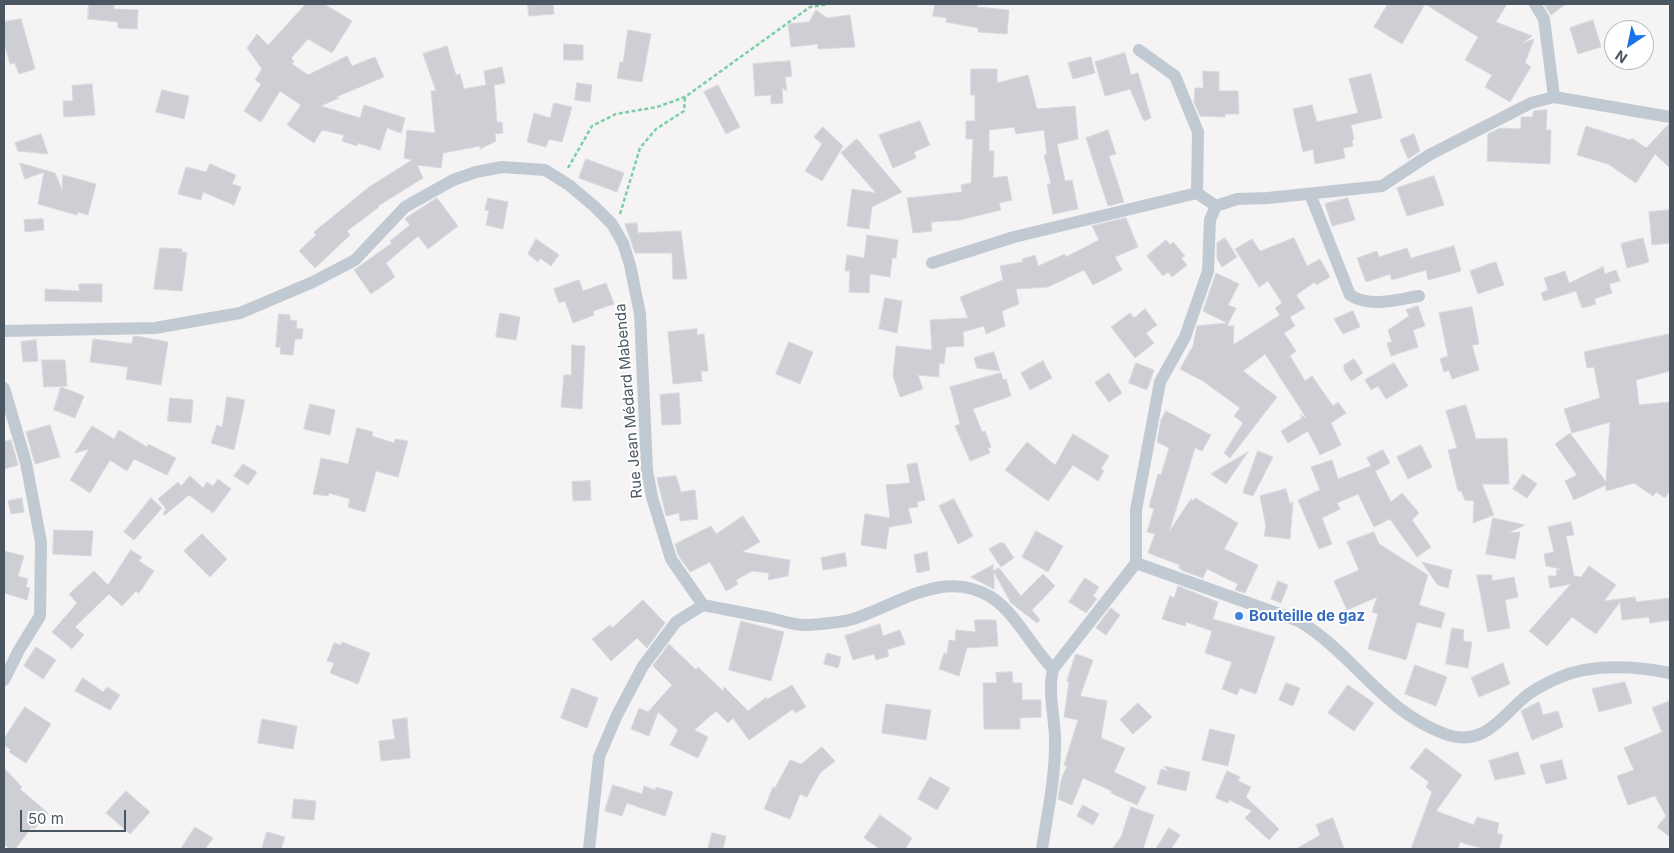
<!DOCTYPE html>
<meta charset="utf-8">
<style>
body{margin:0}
#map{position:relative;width:1674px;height:853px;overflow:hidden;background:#f5f3f3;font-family:Inter,sans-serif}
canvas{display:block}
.frame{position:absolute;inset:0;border:5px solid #4a5661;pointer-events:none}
.north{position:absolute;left:1604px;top:20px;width:50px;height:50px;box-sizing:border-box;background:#fff;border:1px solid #b7bbc0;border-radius:50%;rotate:214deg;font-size:14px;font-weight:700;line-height:20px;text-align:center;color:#4a5661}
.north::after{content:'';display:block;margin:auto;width:18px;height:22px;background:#1a73e8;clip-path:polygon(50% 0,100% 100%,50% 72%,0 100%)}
.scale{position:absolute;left:20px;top:810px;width:106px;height:22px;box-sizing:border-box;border:2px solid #4a5661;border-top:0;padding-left:6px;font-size:15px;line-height:18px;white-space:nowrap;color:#4a5661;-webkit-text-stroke:4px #fff;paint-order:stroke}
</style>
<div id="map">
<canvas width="1674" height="853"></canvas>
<div class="frame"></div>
<div class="north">N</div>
<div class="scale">50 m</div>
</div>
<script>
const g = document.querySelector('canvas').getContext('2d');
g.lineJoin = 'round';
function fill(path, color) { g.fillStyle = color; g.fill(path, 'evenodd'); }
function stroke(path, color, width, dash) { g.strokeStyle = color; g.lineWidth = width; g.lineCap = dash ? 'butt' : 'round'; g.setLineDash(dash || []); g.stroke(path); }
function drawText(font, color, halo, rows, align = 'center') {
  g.font = font + ' Inter,sans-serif'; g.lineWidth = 4; g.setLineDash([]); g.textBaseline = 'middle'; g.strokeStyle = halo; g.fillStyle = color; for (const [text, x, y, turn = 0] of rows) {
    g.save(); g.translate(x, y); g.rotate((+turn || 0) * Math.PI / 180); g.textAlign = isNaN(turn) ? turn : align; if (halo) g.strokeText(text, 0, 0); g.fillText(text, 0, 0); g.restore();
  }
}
const building = new Path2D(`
 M89,4H114V9L138,10L137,29L118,28V22L88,19Z
 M306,4H324L352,21L332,53L308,39L291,58L294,61L292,64L308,75L347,56L352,66L375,57L384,77L336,97L339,98L321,106L360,118L364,105L405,118L401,133L387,128L380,150L358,143L357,146L342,141L344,135L322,130L314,143L287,125L301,105L280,91L261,122L244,111L261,84L255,80L262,69L247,48L257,34L268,45Z
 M528,4H553L554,14L529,16Z
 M935,4H978L977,7L1009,10L1007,34L978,32V28L946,22L947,18L933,16Z
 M1388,4H1507L1496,22L1532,36L1523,43L1534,39L1525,63L1531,67L1510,102L1485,87L1492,75L1465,60L1478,37L1425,4L1402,44L1374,27Z
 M1544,4H1566L1551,15Z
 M816,10L827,18L850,15L855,47L818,49V44L791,47L788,24L809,22Z
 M21,19L35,69L19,74L15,63L10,64L5,46L4,22Z
 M1593,20L1601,47L1578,54L1570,28Z
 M628,30L651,34L642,82L617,78L620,62H623Z
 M564,44L583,45V60H564Z
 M447,46L456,75L460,74L464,89L486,85L484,71L502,67L505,83L494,85L497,122H502L503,133L495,134L496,141L480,149V146L443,153L441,168L417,165L423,178L378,206L379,207L347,231L350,235L315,268L299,251L316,235L314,232L369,187L412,160L404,158L407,130L435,133L431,91H436L423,54Z
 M1125,53L1131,75L1138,73L1151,118L1144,121L1130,89L1105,96L1095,62Z
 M1091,57L1095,73L1073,79L1068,63Z
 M790,61L792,76L785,77L787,91L782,88L783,103L771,104V95L755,96L753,64Z
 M971,69H997V83L1028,75L1037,109L1075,106L1078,139L1057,144L1065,181L1072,180L1078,209L1053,214L1047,184H1051L1044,155H1047L1044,130L1016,134L1014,127L989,130V151H994L993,178L1007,176L1012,200L999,203L1001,210L960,220L931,222L932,231L913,233L907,198L962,192L961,185L971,183L973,139H966V121H975V95H971Z
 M1203,71L1219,72V91H1238L1239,114H1225V117L1200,116L1194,102L1195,88H1203Z
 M1371,74L1382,118L1351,125L1354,139L1352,140L1353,146L1343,148L1345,158L1315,164L1313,149L1303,152L1293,109L1312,105L1317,122L1358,113L1349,79Z
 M577,83L592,85L590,102L575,100Z
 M92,84L95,115L64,117L63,101H73L72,86Z
 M718,85L740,127L726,134L704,92Z
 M162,90L189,96L184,119L156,112Z
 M554,103L572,107L562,142L549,139L546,147L527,142L534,113L550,118Z
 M1547,110L1546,130H1551L1550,164L1487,161L1488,134L1500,128L1521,129V117H1532L1534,111Z
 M920,121L930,145L914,152L916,158L893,168L879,135Z
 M1668,125H1670V168L1655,154L1636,183L1608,164L1577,155L1586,126L1630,140L1632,138L1646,148Z
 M823,127L843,146L822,181L805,171L822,144L814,137Z
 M1108,130L1116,154L1109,156L1124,202L1108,206L1086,138Z
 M41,134L48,154L18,151L15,143Z
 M1414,134L1420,151L1408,159L1400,140Z
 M857,139L902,192L872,207L869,229L847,226L852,189L876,193L841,153Z
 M586,159L624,173L617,192L579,178Z
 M20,163L55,173L62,190L63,175L96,184L88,215L78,212L77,215L38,204L44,172L25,179Z
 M210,164L236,175L232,184L241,187L234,205L203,192L201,200L178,194L186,167L206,172Z
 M1434,176L1444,205L1407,216L1397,188Z
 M437,198L458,226L428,249L418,236L386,263L395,277L371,294L354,270L392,243L390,241L410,225L405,219L406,218Z
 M488,198L508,202L503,229L486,225L489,211L485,210Z
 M1348,198L1355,220L1332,226L1325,204Z
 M1670,210V243L1652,245L1649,212Z
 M1126,218L1138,247L1115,257L1122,270L1093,285L1084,270L1048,287L1016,289L1019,304L1002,311L1005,326L986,334L984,326L963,332L964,346L946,347L944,364L939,363V377L918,375L923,389L900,397L893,376L896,346L932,350L930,320L968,318L960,297L1003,280L1000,266L1023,262L1022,259L1035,255L1038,266L1065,254L1066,257L1099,240L1092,226Z
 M43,219L44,230L25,232L24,220Z
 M637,223L638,233L681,231L687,279H673L672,253H635L625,224Z
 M867,235L898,240L896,258H892L890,277L870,274L869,293L849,292L850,271H845L847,255L864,258Z
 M1225,238L1237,257L1222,267L1217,259V243Z
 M1294,238L1307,266L1320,259L1330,277L1316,285L1315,282L1296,295L1305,308L1290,317L1295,326L1284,333L1296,351L1290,356L1305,381L1312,376L1333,406L1338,402L1346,413L1331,423L1341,445L1320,455L1308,431L1288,443L1281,431L1302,418L1300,414L1307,419L1265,354L1243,371L1277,397L1230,458L1224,453L1243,423L1234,416L1240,408L1203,381L1180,369L1193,346L1197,326L1227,323L1203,311L1216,273L1239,284L1228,305L1236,308L1227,326H1234L1233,345L1280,315L1275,308L1282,303L1268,281L1259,287L1235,249L1252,239L1260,251Z
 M1643,238L1649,262L1627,268L1621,244Z
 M536,239L559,255L551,266L540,258L538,262L528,254Z
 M1166,240L1170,245L1173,242L1185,256L1181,258L1187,265L1172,277L1168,272L1163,276L1147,256Z
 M1454,246L1461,271L1428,280L1426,270L1392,280L1390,274L1366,282L1357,258L1377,251L1379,257L1407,248L1411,258Z
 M160,248L182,249V252L187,253L182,291L154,289Z
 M1496,262L1504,285L1478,294L1470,271Z
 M1603,267L1605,274L1616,270L1620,281L1609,284L1612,293L1594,299L1596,304L1582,308L1576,291L1544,301L1541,293L1548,290L1544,278L1565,271L1569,283Z
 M579,280L583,291L606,283L614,304L593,311L594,315L573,323L565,301L559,303L554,289Z
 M79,284H102V302L45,301V289L79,291Z
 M885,298L902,301L897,333L879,329Z
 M1418,306L1425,326L1413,330L1418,347L1391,356L1387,343L1392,342L1388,330L1409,316L1406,310Z
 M1472,307L1479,344L1472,345L1479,370L1452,379L1449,370L1444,372L1440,359L1448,356L1439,313Z
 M1145,309L1157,325L1146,333L1154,343L1135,358L1111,327L1130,313L1134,318Z
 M1353,311L1360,327L1343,334L1334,319Z
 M500,313L520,317L516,340L496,337Z
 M279,314L290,315V320L297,321L296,328L303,329L302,339H295L293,355L280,354L281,347H276Z
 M697,329V335L704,334L708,371H701L702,381L673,384L668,332Z
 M1670,334V371L1636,380L1639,405L1670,402V490L1665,498L1656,492L1653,496L1634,483L1606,491V485L1574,500L1565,481L1577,475L1555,444L1570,433L1606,482L1610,422L1572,433L1564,409L1600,398L1594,367L1587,368L1584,352Z
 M136,336L168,342L161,385L126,379L128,367L90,362L93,339L132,344L133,337Z
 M36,340L38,361L23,362L21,342Z
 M789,342L813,352L800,384L776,374Z
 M572,345L585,346L582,409L561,407L564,375H571Z
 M994,352L1000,371L977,368L974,358Z
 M1354,359L1363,373L1351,381L1344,370V365Z
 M42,360H65L67,386L44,387Z
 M1043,361L1052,378L1030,390L1021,373Z
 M1136,363L1154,370L1147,390L1129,383Z
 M1394,363L1408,386L1386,399L1378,386L1371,390L1365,380Z
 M1001,373L1003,380L1006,379L1011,396L973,409L982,432L985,431L991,447L988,448L990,453L970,461L955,426L960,424L950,387Z
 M1109,373L1122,393L1109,402L1095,383Z
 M61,387L84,396L75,418L54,410Z
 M679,393L681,424L662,425L660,395Z
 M227,397L245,400L234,450L211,443L217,425L222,427Z
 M170,398L193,400L191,423L168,421Z
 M310,404L335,410L330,435L304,429Z
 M1466,405L1476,439L1507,438L1509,484H1482L1494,515L1473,523L1474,501L1465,500L1461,491H1458L1448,450L1457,448L1446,411Z
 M1166,411L1211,435L1202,451L1195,448L1169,532L1191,499L1194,501L1195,498L1238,523L1224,549L1258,565L1245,593L1235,590L1238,584L1207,569L1203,578L1183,571L1179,568L1180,565L1148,553L1155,534L1147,532L1154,509L1149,507L1158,474L1161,475L1169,448L1157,442L1161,420Z
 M50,425L60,457L35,464L26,432Z
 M92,426L114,439L119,430L147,447L148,444L176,458L167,475L134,459L127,471L110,460L90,493L70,480L89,449L75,453Z
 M357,428L373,432L372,436L394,443L395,439L408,441L398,477L376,471L365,512L348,507L350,499L329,493L328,496L313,494L321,458L348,464Z
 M1073,434L1109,456L1101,469L1104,471L1098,481L1073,465L1048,501L1005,470L1027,442L1055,465Z
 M11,440L18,465L4,469V442Z
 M1421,445L1432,467L1408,479L1397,457Z
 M1383,450L1390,463L1375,471L1391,502L1402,493L1419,513L1412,520L1431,547L1417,557L1390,519L1374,527L1358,494L1337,503L1340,509L1322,518L1332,544L1319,549L1298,500L1320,490L1311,467L1332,460L1338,479L1371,466L1367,458Z
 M1258,451L1273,457L1253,496L1243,493Z
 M1248,452L1226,484L1211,474Z
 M917,463L925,500L917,502L918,507L908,508L912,523L889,527L886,549L861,545L865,514L890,518L886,485L910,483L907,465Z
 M243,464L257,472L248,485L234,476Z
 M1523,474L1537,484L1527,498L1513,489Z
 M190,476L203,488L207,482L213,486L218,479L231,489L213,513L189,495L165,515L163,514L166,509L158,499L178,482L181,486Z
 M676,476L681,492L695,490L698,519L680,521L679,513L666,516L657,478Z
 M590,481L591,500L573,501L572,482Z
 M1286,489L1290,504L1293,502L1290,539L1264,536L1266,526L1260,496Z
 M22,498L24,512L11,514L8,501Z
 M151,498L162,508L134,540L124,532Z
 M954,499L973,536L958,544L939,506Z
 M743,516L760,542L742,552L790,560L788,576L768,580L769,573L752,571L736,580L738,584L726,591L710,562L690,572L678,555L675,544L711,526L716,534Z
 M1493,518L1525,525L1508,533L1520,532L1515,559L1486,554Z
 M1571,522L1574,535L1566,536L1574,576L1581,577L1589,566L1616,585L1604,601L1635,597L1636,602L1670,598V620L1650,623L1649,617L1622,620L1620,602L1596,634L1572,617L1547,646L1529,631L1571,584L1550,588L1548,576H1556L1557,570L1561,569L1546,566L1544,554L1554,552L1548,527Z
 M54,530L93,531L91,556L53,554Z
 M1036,531L1063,546L1048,572L1022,557Z
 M1374,532L1379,544L1428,575L1419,605L1445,613L1441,628L1417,622L1406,660L1368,649L1378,614L1372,612L1377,597L1347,610L1334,581L1359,570L1347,542Z
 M202,534L227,559L210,577L184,551Z
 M1000,543H1004L1014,558L1001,567L989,549Z
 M131,550L142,557L139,561L154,571L139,593L136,591L122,606L109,594L75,627L84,635L72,649L52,632L77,603L69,594L94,571L108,585Z
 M4,551L24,556L18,576L28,579L26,587L30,588L27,600L4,593Z
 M927,552L930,570L917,573L914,555Z
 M845,553L847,566L823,570L821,558Z
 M1422,562L1452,570L1448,588L1438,585Z
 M993,565V571L999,568L1021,596L1043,574L1055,586L1032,610L1040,620L1037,623L1011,603L994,572V589L971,577Z
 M1477,575H1492V581L1514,577L1518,597L1505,600L1510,628L1488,632Z
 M1085,578L1099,587L1093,596L1097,599L1086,613L1069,602Z
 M1278,581L1288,585L1281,603L1271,599Z
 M1178,586L1218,602L1213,619L1275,637L1256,694L1240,688L1237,695L1222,689L1232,662L1205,653L1212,631L1186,622L1185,626L1162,619L1170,596L1174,598Z
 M643,600L665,623L647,648L637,638L611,661L592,639L610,625L612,628Z
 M1111,608L1120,615L1106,635L1096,628Z
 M975,620H996L998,646L967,648L959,676L939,669L944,653L947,654L949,640L955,641L956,630L975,632Z
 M741,621L784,632L771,681L729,670Z
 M880,624L883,636L900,630L905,644L887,650L889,656L876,660L874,654L853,660L845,636Z
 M1452,628L1464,630L1463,641L1472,642L1468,668L1446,664Z
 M342,642L370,653L358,684L330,673L334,663L327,661L334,643L341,645Z
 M669,644L696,670L698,667L723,691L724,687L748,711L767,697L766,700L792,685L806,707L795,713L793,709L749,740L733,718L728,723L716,711L694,730L708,737L698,758L670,745L678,730L658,712L649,736L631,729L639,708L648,712L672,685L653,666Z
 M36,647L56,660L43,679L24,666Z
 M827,653L841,657L838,668L824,664Z
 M1076,654L1093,660L1080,696L1107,701L1101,738L1125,748L1114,772L1146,787L1137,805L1111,793L1112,791L1083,778L1072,805L1058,799L1061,780L1067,766L1064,765L1078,720L1064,717L1069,682L1067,681Z
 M1503,663L1510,684L1479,697L1471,678Z
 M1415,665L1447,677L1436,706L1405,694Z
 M1012,672L1013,683H1022V700H1041V717L1020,718V729H984L983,683H997L996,673Z
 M83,678L103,692L107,687L120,695L110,710L75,691Z
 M1625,682L1632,703L1599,712L1592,689Z
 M1286,683L1300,688L1293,706L1279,700Z
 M1348,685L1374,703L1354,731L1328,713Z
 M572,688L598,698L587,728L561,718Z
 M1670,701V837L1657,827L1666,816L1655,796L1628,805L1617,776L1634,770L1624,748L1662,732L1652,708Z
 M1539,702L1543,715L1558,711L1563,727L1532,740L1521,711Z
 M1138,703L1152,717L1133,734L1120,720Z
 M886,704L931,710L926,740L882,733Z
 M25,707L51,724L26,763L9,752L11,750L4,745V739Z
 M407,718L410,758L381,761L379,741L395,739L392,720Z
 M262,719L297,726L293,749L258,743Z
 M1210,729L1235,735L1228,766L1202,760Z
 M822,747L835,761L820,773L807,797L800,794L790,819L764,809L773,787L775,788L790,760L801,764Z
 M1426,748L1462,775L1436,811L1474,825L1477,817L1499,823L1497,833L1503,835L1499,849H1484L1460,842L1458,849H1411L1432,792L1426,787L1429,782L1410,768Z
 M1518,752L1525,774L1495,780L1489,761Z
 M1562,760L1567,779L1546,784L1540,765Z
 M1164,766L1190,772L1186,791L1157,784L1161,769L1168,771Z
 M4,768L22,787L20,789L48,813L34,829L32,827L15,849H10L4,844Z
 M1227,771L1240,777L1238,781L1251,787L1246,797L1279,829L1269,840L1245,818L1252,811L1229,800L1228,803L1216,798Z
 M930,777L950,788L937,810L918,799Z
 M613,785L642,794L644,786L655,790L656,787L673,792L665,816L627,803L622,816L605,811Z
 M126,791L150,812L130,834L106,813Z
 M294,799L316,801L314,820L292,818Z
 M1083,805L1099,814L1093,825L1077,816Z
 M1131,807L1154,815L1143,849H1112L1121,837Z
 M880,815L912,838L905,849H880L864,838Z
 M1333,818L1344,849H1296L1320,835L1316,825Z
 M195,827L213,838L205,849H181Z
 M1169,828L1180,835L1171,849H1156Z
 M267,832L285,837L281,849H262Z
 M712,833L726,836L723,849H708Z`);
fill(building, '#cdcfd5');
stroke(building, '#d7d9de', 1);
stroke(new Path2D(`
 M568,168L592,126L616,114L657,107L685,97L810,7L828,4
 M620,214L640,148L656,129L684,111L685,97`), '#7ad0a6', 2.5, [4, 2.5]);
stroke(new Path2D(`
 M1535,4L1544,19L1554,97L1670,117
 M1139,50L1175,76L1198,132L1197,193L1216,206
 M1310,194L1350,295C1370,308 1396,300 1419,296
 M932,263L1014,237L1197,193
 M4,331L155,328L240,313L313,282L355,260L405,207L453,180L476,172L502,167L545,170L569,185L595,207L612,224L623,243L630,265L640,314L647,470L652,497L671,559L703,605C725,609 748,614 770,618C782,621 796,626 808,625C823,624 839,623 853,619C898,605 943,568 991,597C1015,612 1032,648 1053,669
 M4,388L26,463L41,542L40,616L19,650L4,680
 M1136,563L1299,621C1354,654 1381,710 1445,734C1483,748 1500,718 1525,697C1534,689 1547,683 1558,678C1591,663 1636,666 1670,673
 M589,849L599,757L617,715L643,666L676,622L703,605
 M1042,849C1047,815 1055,780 1055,745C1056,719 1047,695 1053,669L1136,563V510L1160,382L1185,337L1208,271L1210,220L1216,206L1237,199L1268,198L1382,186L1429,155L1531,103L1554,97`), '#c1cad2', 12);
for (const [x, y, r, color] of [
 [1239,616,5,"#3f7fe0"]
]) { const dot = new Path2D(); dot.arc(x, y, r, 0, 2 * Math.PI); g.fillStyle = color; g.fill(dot); stroke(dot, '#fff', 2); }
drawText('15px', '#4a5661', '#fff', [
 ["Rue Jean Médard Mabenda",629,401,-95]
]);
drawText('bold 15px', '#366cbe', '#fff', [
 ["Bouteille de gaz",1249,616]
], 'left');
</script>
